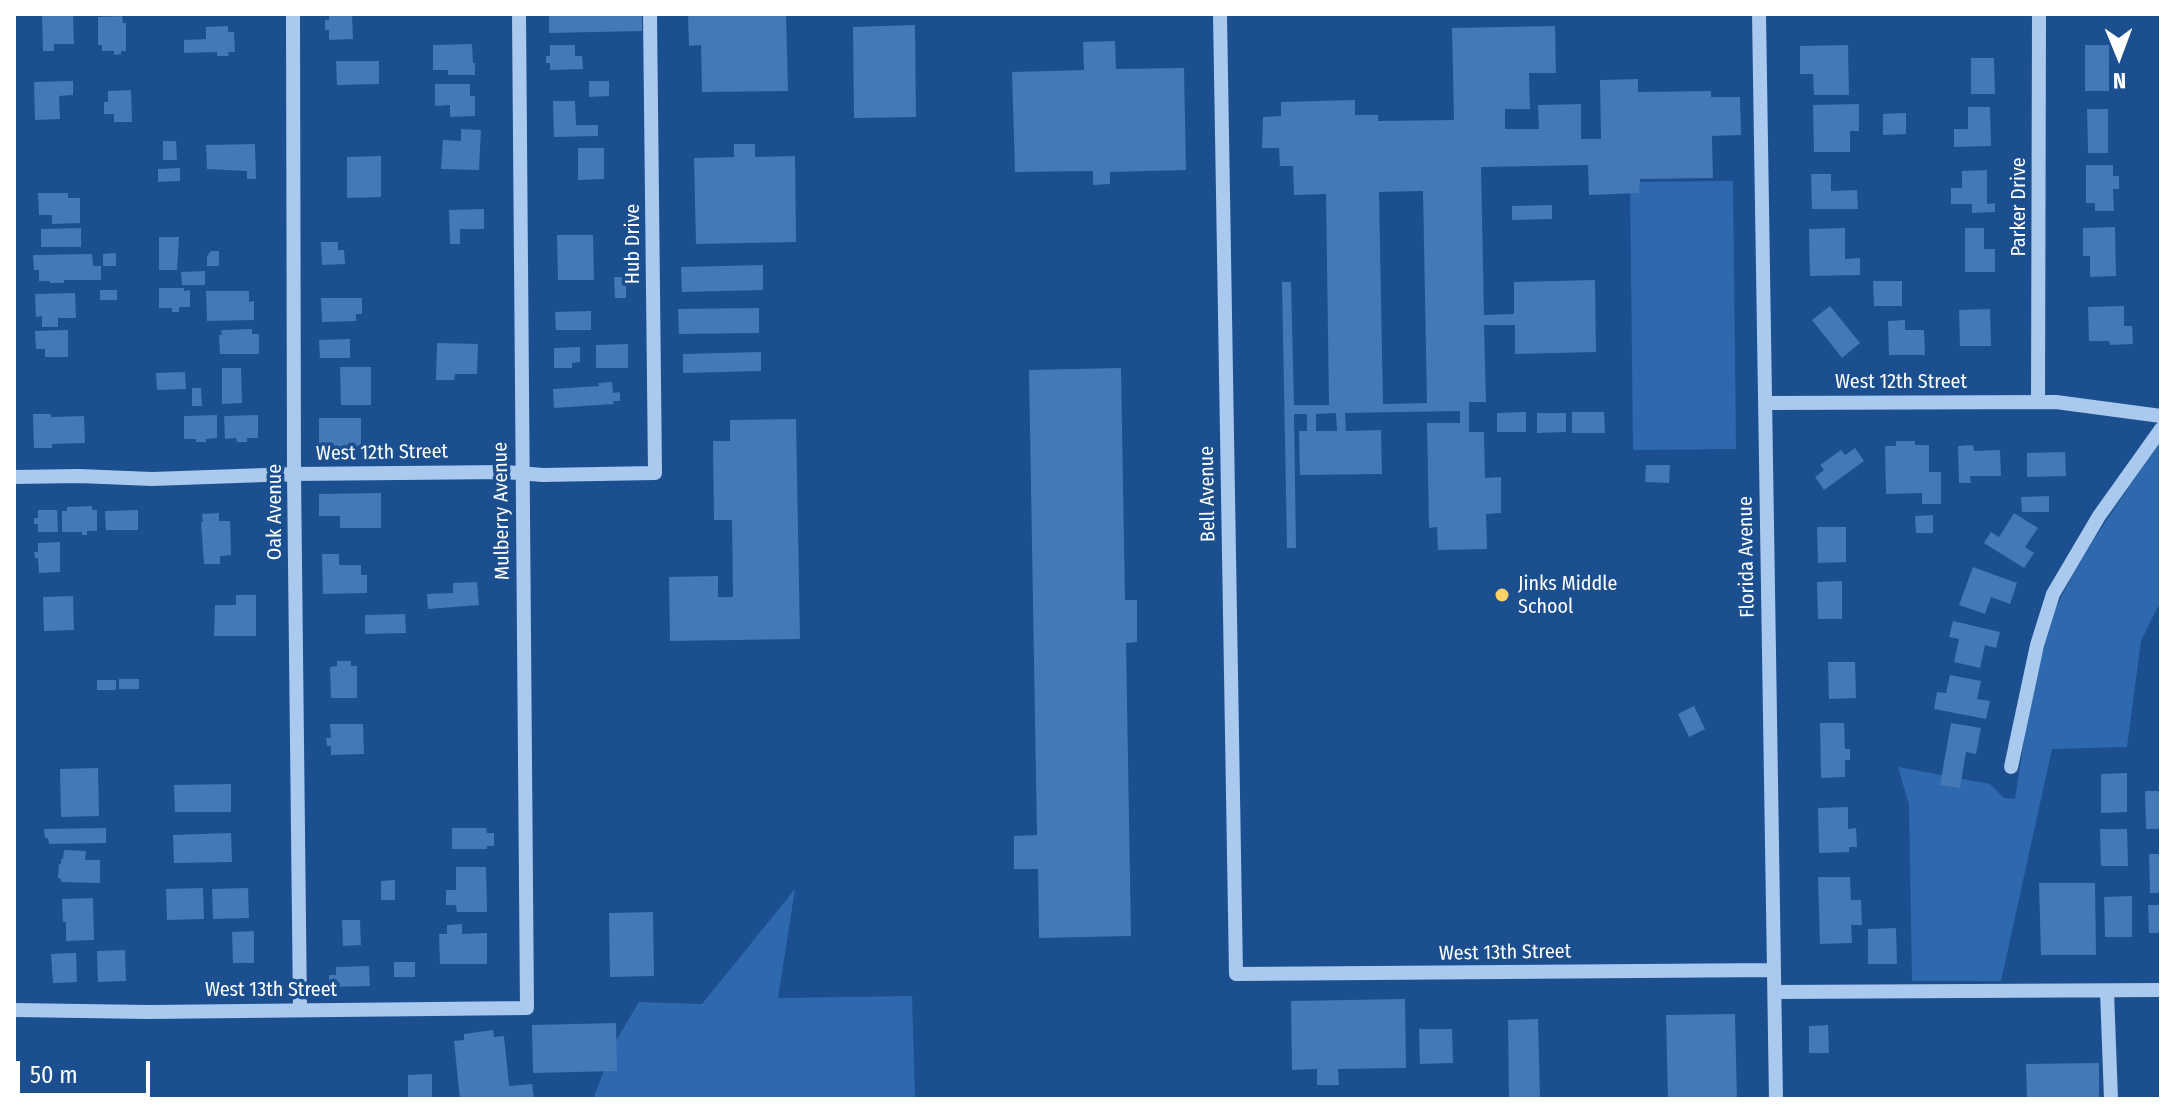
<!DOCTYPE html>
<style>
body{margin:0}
#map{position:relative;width:2175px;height:1113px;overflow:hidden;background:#1b4f8f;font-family:"Fira Sans Condensed",sans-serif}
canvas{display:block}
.frame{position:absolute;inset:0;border:16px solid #fff;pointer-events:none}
.north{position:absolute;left:2079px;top:16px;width:80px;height:80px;-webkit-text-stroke:6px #1b4f8f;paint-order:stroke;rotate:179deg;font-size:22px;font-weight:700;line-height:32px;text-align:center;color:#fff}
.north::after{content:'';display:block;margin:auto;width:28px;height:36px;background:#fff;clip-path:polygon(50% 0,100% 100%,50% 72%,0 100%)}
.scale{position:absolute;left:16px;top:1061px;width:134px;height:36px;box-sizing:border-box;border:4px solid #fff;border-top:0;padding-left:10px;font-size:24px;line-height:28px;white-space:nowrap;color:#fff;-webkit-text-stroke:6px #1b4f8f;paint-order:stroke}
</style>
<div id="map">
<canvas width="2175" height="1113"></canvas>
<div class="frame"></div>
<div class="north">N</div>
<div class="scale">50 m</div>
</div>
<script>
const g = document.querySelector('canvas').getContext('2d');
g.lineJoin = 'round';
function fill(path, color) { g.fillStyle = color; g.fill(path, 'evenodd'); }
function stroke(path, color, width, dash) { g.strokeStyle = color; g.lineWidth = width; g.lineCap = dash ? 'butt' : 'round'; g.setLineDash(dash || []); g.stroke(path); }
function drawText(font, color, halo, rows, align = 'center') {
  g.font = font + ' "Fira Sans Condensed",sans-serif'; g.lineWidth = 7; g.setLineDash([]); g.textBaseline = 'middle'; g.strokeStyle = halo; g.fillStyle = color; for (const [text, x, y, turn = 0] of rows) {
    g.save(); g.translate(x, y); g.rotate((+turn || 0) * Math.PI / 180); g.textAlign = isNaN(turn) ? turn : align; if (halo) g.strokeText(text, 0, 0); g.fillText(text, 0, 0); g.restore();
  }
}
fill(new Path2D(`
 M1733,181L1736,449L1633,450L1630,182Z
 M2161,439V600L2141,641L2127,747L2052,749L2001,981H1912L1909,805L1898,767L1990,784L2004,798L2015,799L2029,707L2049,621L2071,578L2094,539Z
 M795,889L778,998L912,996L915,1099H593L614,1044L639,1002L702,1004Z`), '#2e69ad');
fill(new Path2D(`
 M42,14H73L74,44H54V51H43Z
 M329,14H352L353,39L329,40V30H325V20H329Z
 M549,14H642V31L549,33Z
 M688,14H786L788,91L702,92L701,45L689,46Z
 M122,16L123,23H126V51H121V54L114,55V51H102V45H98V17Z
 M915,25L916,117L854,118L853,27Z
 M228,26V32H234L235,52H228L229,56H217V52L184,53V40L206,39V27Z
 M1555,26L1556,73H1529L1530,109H1505V129H1539L1538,105L1581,104V139H1601L1600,80L1638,79V92L1711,91V97H1740L1741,135L1712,136L1713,178L1640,179L1639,193L1589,195L1588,165L1481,167L1484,315L1514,314V282L1595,280L1596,352L1515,354V325H1484L1486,402H1469V432H1484L1485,478L1501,477V513L1486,514L1487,549L1438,550L1437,527L1429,528L1427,423H1460V411L1345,413L1346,431L1381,430L1382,474L1300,475L1299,431H1307V414H1294L1296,548H1287L1282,282H1291L1294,405H1329L1326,194L1294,195L1293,166H1280L1279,148H1262L1263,117L1281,116V102L1355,100V115H1378V121L1454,120L1452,28ZM1423,191L1427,403L1383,404L1379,192ZM1336,413L1337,431H1316V414Z
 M1115,41L1116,69L1184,68L1186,170L1110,172V184L1093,185V171L1015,172L1012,72L1084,70L1083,42Z
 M472,44L473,63H475V75H448V70H433V45Z
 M550,45H575V56H582L583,69L550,70V63H546V56H550Z
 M1848,45L1849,95H1814L1813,74H1800V46Z
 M2085,45H2109V91H2085Z
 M1971,58H1994L1995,94H1971Z
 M336,61H379V84L337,85Z
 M73,81V95L59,96L60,119L35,120L34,82Z
 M589,81H609V96L589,97Z
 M435,84H470V96H475V116L450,117V105L435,106Z
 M131,90L132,122H114V114H104V102H108V91Z
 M553,101H575L576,125H598V136L554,137Z
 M1859,104V131H1850V152H1814L1813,105Z
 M1968,107H1990L1991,146L1954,147V129H1968Z
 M2087,109H2108V153H2088Z
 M1906,113V134L1883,135V114Z
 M461,129L481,130L479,170L441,169L443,140L461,141Z
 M163,141H176L177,160H163Z
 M255,144L256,179H247V171L207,169L206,145Z
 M734,144H755V157L795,156L796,242L696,244L694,158L734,157Z
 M578,148H604V179L578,180Z
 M381,156V197L347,198V157Z
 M2086,165H2113V176H2119V189H2113L2114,211H2095V203H2086Z
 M180,168V181L158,182V169Z
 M1987,170V204L1995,203V212L1972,213V204H1951V188H1962V171Z
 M1811,174H1831V191L1857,190L1858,209H1812Z
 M38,193H68V198H80V223L52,224V215H39Z
 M1552,205V219L1512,220V206Z
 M484,209V229H460V244H450L449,210Z
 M2115,227L2116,276L2090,277V256H2083V228Z
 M81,228V247H41V229Z
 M1845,228V259L1860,258V275L1810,276L1809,229Z
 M1965,228H1984V249H1995V272H1965Z
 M557,235H593L594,280H558Z
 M159,237H179L177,270H159Z
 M321,242H338V250H344L345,264L322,265Z
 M211,251H219V266H207V256Z
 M116,253V266H103V254Z
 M92,254L93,266H101V280H64V283H50V281H39V270H34L33,255Z
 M763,265V290L682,292L681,267Z
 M205,271V285H182L181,272Z
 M614,277H626V298H615Z
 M1873,281H1902V306H1874Z
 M159,288H184V291L190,290V307H179V312H172V308H159Z
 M100,290H117V300H100Z
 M206,291H249V302L254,301V320L207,321Z
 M75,293L76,318H58V327H42V316L36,317L35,294Z
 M321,298H362V314H356V321L322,322Z
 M1830,306L1860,343L1842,358L1812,320Z
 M2124,306V326H2132L2133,344L2110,345L2109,341H2089L2088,307Z
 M759,308V333L679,334L678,309Z
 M1990,309L1991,346H1960L1959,310Z
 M591,311V330H556L555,312Z
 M1905,320V330H1924L1925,355H1889L1888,321Z
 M252,329V334H259V354H220L219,335H222L221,330Z
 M68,330V357H45V349H36L35,331Z
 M350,339V358H320L319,340Z
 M437,343L478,344L477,374H455L454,380H436Z
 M628,344V368H596V345Z
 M580,347V362L572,363V368H554V348Z
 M761,352V371L683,373V354Z
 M340,367H371V405H341Z
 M222,368H241L242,403L222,404Z
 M1121,368L1125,600H1137V642L1126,643L1131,936L1039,938L1038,869H1014V836L1037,835L1029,370Z
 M185,372L186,389L157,390L156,373Z
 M612,382L613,393L620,392V401H613L614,404L554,408L553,389L599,386L598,383Z
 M192,388H201L202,406H192Z
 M1526,412V432H1497V413Z
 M1572,412H1604L1605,433H1572Z
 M1537,413H1566V432L1537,433Z
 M33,414H51V417L84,416L85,443L52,444V448H34Z
 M217,415V438L206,439V442H196V439H184V416Z
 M258,415V438H247V442H237L236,438L225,439L224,416Z
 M319,418H361V448L326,447V445H319Z
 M796,419L800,639L670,641L669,577L718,576V597H733L732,520H714L713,441H730V420Z
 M1896,441H1915V445H1929V472H1941V504H1922V493L1886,494L1885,446H1896Z
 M1973,445L1974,451L2000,450L2001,476H1970L1971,483H1959L1958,446Z
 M1855,448L1864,461L1824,490L1815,477L1824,470L1820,465L1841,450L1845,455Z
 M2065,452L2066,476L2027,477V453Z
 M1646,465H1670L1669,483L1645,482Z
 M381,493V528H340V516H319V494Z
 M2049,496V512H2022L2021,497Z
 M92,506V510H97V531H87V535H82V532H62V511H67V507Z
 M38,510H57L58,532H38V524H34V518H38Z
 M138,510V530H106L105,511Z
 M219,513V521H230L231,555L220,556V564H204L201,522H203L202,514Z
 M2014,513L2038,528L2025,547L2034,553L2024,568L1984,543L1991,532L1999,537Z
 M1933,515V533H1916L1915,516Z
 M1817,527H1846V562L1818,563Z
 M60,542V572L39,573L38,558H35L34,552H38V543Z
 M322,554H339V565H361V575H367V593L323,594Z
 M1973,567L2017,583L2010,604L1991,597L1985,614L1959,605Z
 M1842,581V619H1818L1817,582Z
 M477,582L479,605L428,609L427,594L453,593V583Z
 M236,595H256V636H214L215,605H236Z
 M73,596L74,630L44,631L43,597Z
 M405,614L406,633L365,634V615Z
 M1953,621L2000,632L1996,648L1985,645L1980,668L1954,662L1959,639L1949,637Z
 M337,661H351V666H357V698H331L330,667L337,666Z
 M1828,662H1855L1856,698L1829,699Z
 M1950,675L1981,681L1977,699L1990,701L1986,719L1934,709L1937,692L1946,693Z
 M119,679H139V689H119Z
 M97,680H116V690H97Z
 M1694,706L1705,729L1689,737L1678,714Z
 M1820,723H1844L1845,749H1850V760H1845V777L1821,778Z
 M1951,723L1981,728L1976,754L1966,752L1960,788L1940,785Z
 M330,724H363L364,754L331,755V746H327L326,738H331Z
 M98,768L99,816L61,817L60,769Z
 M2127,773V812L2101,813V774Z
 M231,784V812H175L174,785Z
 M2145,791H2161V829H2146Z
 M1848,807V829L1856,828L1857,847H1849V852L1819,853L1818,808Z
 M106,828V843L49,844L48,838H45L44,829Z
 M452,828H486L487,833H494V846H487V849H452Z
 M2100,829H2127L2128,866H2101Z
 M231,833L232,862L174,863L173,835Z
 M64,850L86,851L85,860H100V883L61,882V879L58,878L59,864H61V859H63Z
 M2149,854H2161V893H2150Z
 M456,867H486L487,912H457L456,905H446V890H456Z
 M1818,877H1850L1851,900H1861L1862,925H1851L1852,943L1820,944Z
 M395,880V900H381V881Z
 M2039,883H2095L2096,955H2041Z
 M203,888L204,919L167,920L166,889Z
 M248,888L249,918L213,919L212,889Z
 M2132,896V937H2105L2104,897Z
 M93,898L94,940L66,941V922H63L62,899Z
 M2148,905H2161V933H2149Z
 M653,912L654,976L610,977L609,913Z
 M342,920H360L361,945L343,946Z
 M462,924V934L487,933V964H440L439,934H447V925Z
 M1896,928L1897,964H1868V929Z
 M254,931V963H233L232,932Z
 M125,950L126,981L98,982L97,951Z
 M76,953L77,982L53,983L51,954Z
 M394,962H415V977H394Z
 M369,966L370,986L329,987V975H336V967Z
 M1405,999L1406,1068L1338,1069L1339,1085H1317V1069L1292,1070L1291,1001Z
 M1735,1014L1737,1099H1668L1666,1015Z
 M1538,1019L1540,1099H1509L1508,1020Z
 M616,1023L617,1071L533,1073L532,1025Z
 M1828,1025L1829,1053H1809V1026Z
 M1419,1029H1452L1453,1063L1420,1064Z
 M493,1030L494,1037L504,1036L509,1086L532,1084L534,1099H460L454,1041L464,1040V1034Z
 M2099,1063V1099H2027L2026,1064Z
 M432,1074V1099H408V1075Z`), '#4478b7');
stroke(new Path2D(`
 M293,14L294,474L300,1010
 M1220,14L1236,974L1774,970
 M1759,14L1776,1099
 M2038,401L2039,14
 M1765,403L2056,402L2161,416
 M14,477L79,476L152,479L294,474L505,472L543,475L655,473L650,14
 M2011,767L2037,645L2053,594L2099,516L2161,429
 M2107,991L2111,1099
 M1775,992L2161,990
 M14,1010L149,1012L527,1008L519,14`), '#a9c9ee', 14);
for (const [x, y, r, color] of [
 [1502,595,8,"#ffd166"]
]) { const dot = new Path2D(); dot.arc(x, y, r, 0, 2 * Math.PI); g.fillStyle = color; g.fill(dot); stroke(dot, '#1b4f8f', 3); }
drawText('20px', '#fff', '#1b4f8f', [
 ["Parker Drive",2019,207,-90],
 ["Hub Drive",633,244,-90],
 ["West 12th Street",1901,382],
 ["West 12th Street",382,453,-1],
 ["Bell Avenue",1208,494,-91],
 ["Mulberry Avenue",502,511,-91],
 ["Oak Avenue",275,512,-90],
 ["Florida Avenue",1747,557,-91],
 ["West 13th Street",1505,953,-1],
 ["West 13th Street",271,990]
]);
drawText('20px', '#fff', '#1b4f8f', [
 ["Jinks Middle",1518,584],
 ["School",1518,607]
], 'left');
</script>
